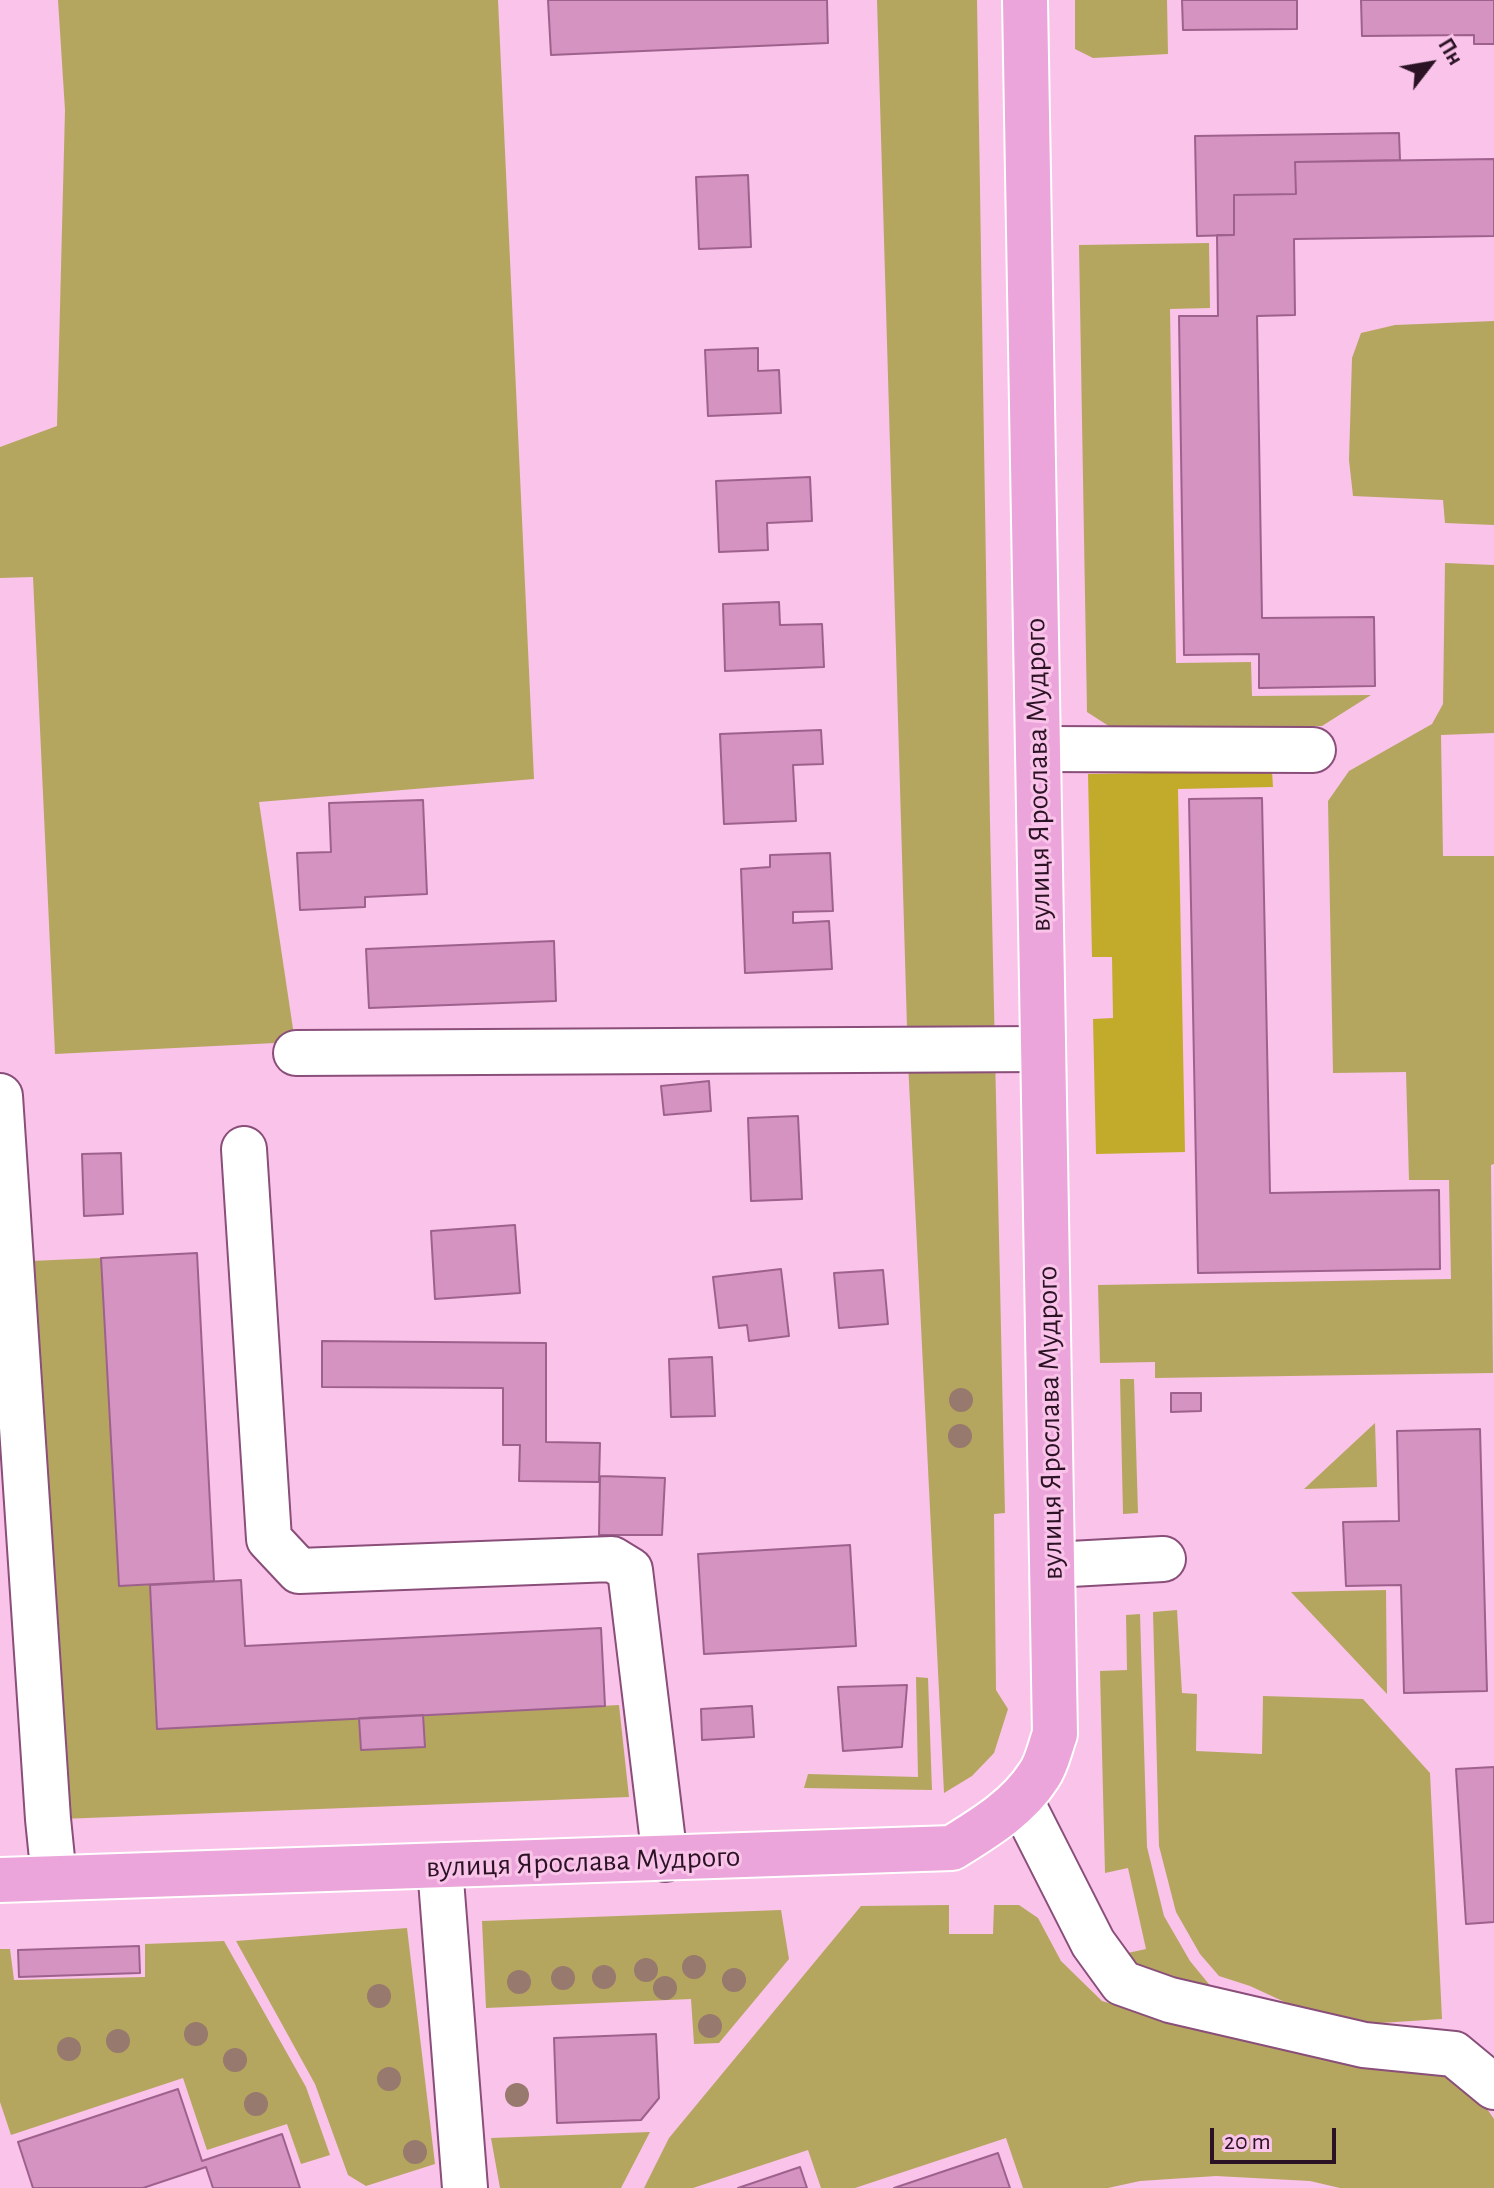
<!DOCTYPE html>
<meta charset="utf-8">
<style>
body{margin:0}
#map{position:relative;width:1494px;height:2188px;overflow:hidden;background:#fac3e9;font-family:"Alegreya Sans",sans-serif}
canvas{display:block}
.north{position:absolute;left:1390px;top:24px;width:80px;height:80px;-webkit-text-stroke:6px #fac3e9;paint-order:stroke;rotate:59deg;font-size:22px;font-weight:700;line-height:32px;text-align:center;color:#2b1325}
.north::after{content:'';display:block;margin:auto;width:28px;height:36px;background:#2b1325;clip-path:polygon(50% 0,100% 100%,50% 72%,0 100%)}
.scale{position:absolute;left:1210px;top:2128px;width:126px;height:36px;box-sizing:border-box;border:4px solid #2b1325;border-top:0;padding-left:10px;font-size:24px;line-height:28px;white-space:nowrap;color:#2b1325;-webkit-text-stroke:6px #fac3e9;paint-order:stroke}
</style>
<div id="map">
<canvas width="1494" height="2188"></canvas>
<div class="north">Пн</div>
<div class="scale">20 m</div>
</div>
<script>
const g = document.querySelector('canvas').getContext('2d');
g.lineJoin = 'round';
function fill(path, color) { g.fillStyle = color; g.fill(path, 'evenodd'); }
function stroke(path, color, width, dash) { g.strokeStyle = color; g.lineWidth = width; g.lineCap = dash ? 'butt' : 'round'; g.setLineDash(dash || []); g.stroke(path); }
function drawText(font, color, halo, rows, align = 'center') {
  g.font = font + ' "Alegreya Sans",sans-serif'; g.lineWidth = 6; g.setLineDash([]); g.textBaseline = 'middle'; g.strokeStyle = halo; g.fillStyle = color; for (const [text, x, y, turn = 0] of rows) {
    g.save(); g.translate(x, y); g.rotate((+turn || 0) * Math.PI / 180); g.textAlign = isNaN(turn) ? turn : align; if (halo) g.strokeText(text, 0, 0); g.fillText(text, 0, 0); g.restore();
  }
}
fill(new Path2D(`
 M58,0H498L534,779L259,802L295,1042L55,1054L33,577L0,578V447L57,426L65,110Z
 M877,0H977L990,823L1005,1513L994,1514L996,1690L1008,1709L994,1753L972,1776L944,1793L908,1062Z
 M1075,0H1167L1168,54L1093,58L1075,49Z
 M1209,243L1210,308L1170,309L1176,663L1251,662L1252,696L1371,695L1322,726L1115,730L1087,712L1079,245Z
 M1494,321V525L1445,523L1443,500L1353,496L1349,460L1352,358L1361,333L1395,325Z
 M1445,563L1494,565V733L1441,735L1443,856H1494V1164L1491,1165L1493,1373L1155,1378V1362L1100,1363L1098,1285L1451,1279L1449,1180H1409L1406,1072L1333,1073L1328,801L1349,771L1432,724L1443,704Z
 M101,1258L119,1586L150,1585L157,1729L619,1705L629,1797L61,1819L30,1261Z
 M1120,1379H1134L1138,1513L1123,1514Z
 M1375,1423L1377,1487L1304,1489Z
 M1386,1590L1387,1694L1291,1592Z
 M1177,1610L1182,1693L1197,1694L1196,1751L1262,1754L1263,1696L1363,1699L1430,1773L1442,2019L1365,2024L1289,2004L1250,1986L1219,1976L1200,1954L1176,1912L1159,1846L1153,1612Z
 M1140,1614L1147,1847L1164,1916L1190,1961L1217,1994L1144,1972L1123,1954L1146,1949L1128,1868L1105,1873L1100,1671L1127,1670L1126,1615Z
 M916,1677L928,1678L932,1790L804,1788L808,1774L918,1777Z
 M949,1905V1934H993L994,1905H1019L1038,1918L1061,1961L1102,2001L1162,2018L1444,2069L1476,2093L1494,2119V2188H1340L1310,2181L1216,2176L1140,2181L1108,2188H1023L1006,2138L855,2188H821L808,2150L693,2188H644L669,2138L861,1906Z
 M781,1910L789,1959L719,2043L694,2044L691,1999L486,2008L482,1921Z
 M407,1928L435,2164L366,2186L348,2175L315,2084L236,1941Z
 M224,1941L306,2087L330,2155L301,2164L287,2124L207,2150L183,2078L11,2135L0,2102V1949H10L14,1980L145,1977V1944Z
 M650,2132L621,2188H500L491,2138Z`), '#b5a65f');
fill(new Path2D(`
 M1272,771L1273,787L1178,789L1185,1152L1096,1154L1093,1019L1113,1018L1112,957H1092L1088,774Z`), '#c2aa2a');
const building = new Path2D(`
 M548,0H827L828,43L551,55Z
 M1182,0H1297V29L1183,30Z
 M1361,0H1494V44H1474V35L1362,36Z
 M1399,133L1400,160L1295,162L1296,194L1234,195V235L1197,236L1195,136Z
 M1494,159V236L1294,239L1295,315L1257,316L1262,618L1374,617L1375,686L1259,688V654L1184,655L1179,316H1218L1217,235H1234V195L1296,194L1295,162Z
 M748,175L751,247L699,249L696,177Z
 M758,348V371L779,370L781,413L708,416L705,350Z
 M810,477L812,521L767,523L768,550L719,552L716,481Z
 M779,602L780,625L822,624L824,667L725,671L723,604Z
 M821,730L823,764L793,765L796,821L724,824L720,734Z
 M1262,798L1270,1193L1439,1190L1440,1269L1198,1273L1189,799Z
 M423,800L427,894L365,897V907L300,910L297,853L331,852L329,803Z
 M830,853L833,911L793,912V923L829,921L832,969L745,973L741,869L770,867V855Z
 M554,941L556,1001L369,1008L366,949Z
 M709,1081L711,1111L664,1115L661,1086Z
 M798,1116L802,1199L751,1201L748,1118Z
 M121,1153L123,1214L84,1216L82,1154Z
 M515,1225L520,1293L435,1299L431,1231Z
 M197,1253L214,1581L119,1586L101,1258Z
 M781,1269L789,1336L749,1341L747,1325L719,1328L713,1277Z
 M883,1270L888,1324L839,1328L834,1273Z
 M322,1341L546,1343V1442L600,1443L599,1482L519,1481L520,1445H503V1388L322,1387Z
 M712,1357L715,1416L671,1417L669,1359Z
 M1171,1393H1201V1411L1171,1412Z
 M1480,1429L1487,1691L1404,1693L1401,1585L1346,1586L1343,1522L1399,1521L1397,1431Z
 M600,1476L665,1478L662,1535H599Z
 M850,1545L856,1646L704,1654L698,1554Z
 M241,1580L245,1646L601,1628L605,1706L157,1729L150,1585Z
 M907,1685L902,1747L843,1751L838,1687Z
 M752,1706L754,1737L702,1740L701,1709Z
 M423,1715L425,1747L361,1750L359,1718Z
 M1494,1767V1922L1466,1924L1456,1769Z
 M139,1946L140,1973L19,1977L18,1950Z
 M656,2034L659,2098L641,2120L557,2123L554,2038Z
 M178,2089L202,2161L282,2134L300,2188H213L206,2167L143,2188H33L18,2142Z
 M998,2153L1010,2188H894Z
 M800,2167L807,2188H738Z`);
fill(building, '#d493c1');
stroke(building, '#9e618d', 2);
const minor = new Path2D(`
 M1038,749L1313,750
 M296,1053L1043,1049
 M0,1096L48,1819L54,1878
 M244,1149L269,1539L299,1571L612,1559L630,1570L665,1859
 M1052,1565L1163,1559
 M1020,1799L1093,1943L1122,1983L1170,2000L1364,2045L1454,2054L1494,2087
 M440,1867L465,2188`);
const major = new Path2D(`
 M0,1880L952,1848C984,1828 1018,1808 1039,1775C1047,1764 1050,1747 1055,1734L1025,0`);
stroke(minor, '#894e79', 48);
stroke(major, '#fff', 48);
stroke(minor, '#fff', 44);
stroke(major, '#eba5da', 44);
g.fillStyle = '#97796e';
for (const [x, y] of [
 [961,1400],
 [960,1436],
 [694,1967],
 [646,1970],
 [604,1977],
 [563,1978],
 [734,1980],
 [519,1982],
 [665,1988],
 [379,1996],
 [710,2026],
 [196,2034],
 [118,2041],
 [69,2049],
 [235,2060],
 [389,2079],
 [517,2095],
 [256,2104],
 [415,2152]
]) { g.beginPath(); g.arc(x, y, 12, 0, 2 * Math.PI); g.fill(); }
drawText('30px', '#2b1325', '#fac3e9', [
 ["вулиця Ярослава Мудрого",1038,775,-91],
 ["вулиця Ярослава Мудрого",1050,1423,-91],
 ["вулиця Ярослава Мудрого",583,1862,-2]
]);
</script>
